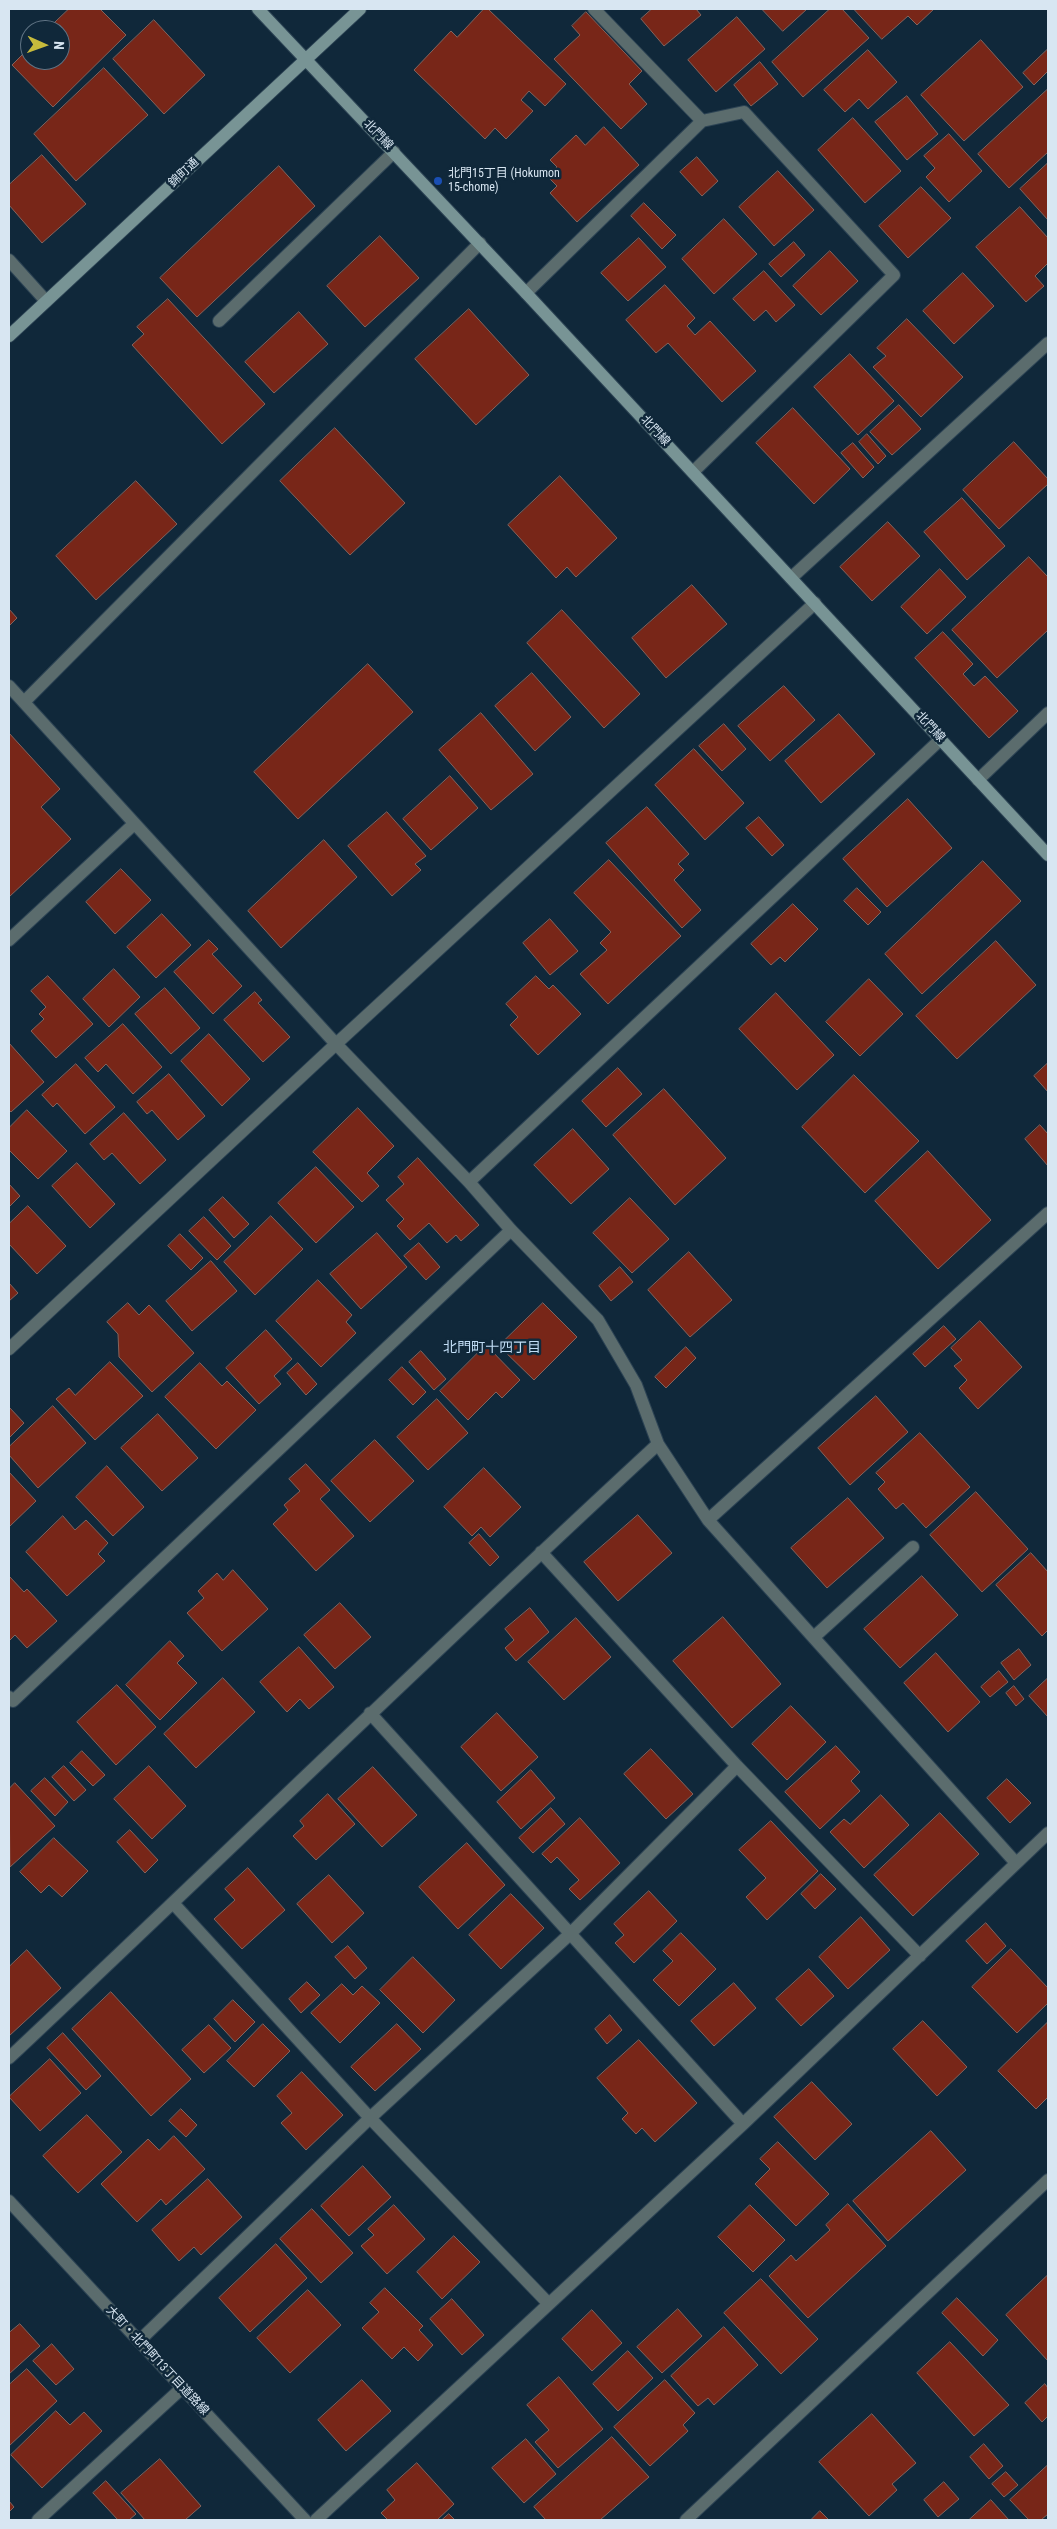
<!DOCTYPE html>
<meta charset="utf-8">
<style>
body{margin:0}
#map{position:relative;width:1057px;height:2529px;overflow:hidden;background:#10283a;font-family:"Roboto Condensed",sans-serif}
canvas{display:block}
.frame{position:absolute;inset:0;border:10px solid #d8e6f2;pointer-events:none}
.north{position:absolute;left:20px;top:20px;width:50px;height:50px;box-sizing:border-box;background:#10283a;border:1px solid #607484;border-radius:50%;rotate:92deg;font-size:14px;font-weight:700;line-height:20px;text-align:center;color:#d8e6f2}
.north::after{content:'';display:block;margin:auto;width:18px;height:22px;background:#c7bb3c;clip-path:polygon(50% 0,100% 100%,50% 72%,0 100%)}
</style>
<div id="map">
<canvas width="1057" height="2529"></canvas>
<div class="frame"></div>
<div class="north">N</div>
</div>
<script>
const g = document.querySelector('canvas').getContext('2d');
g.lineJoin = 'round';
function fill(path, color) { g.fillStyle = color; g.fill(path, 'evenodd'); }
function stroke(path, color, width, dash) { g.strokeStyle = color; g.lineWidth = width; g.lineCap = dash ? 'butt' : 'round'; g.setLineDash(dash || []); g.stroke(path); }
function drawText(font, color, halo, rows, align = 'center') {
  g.font = font + ' "Roboto Condensed","Noto Sans JP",sans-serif'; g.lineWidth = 5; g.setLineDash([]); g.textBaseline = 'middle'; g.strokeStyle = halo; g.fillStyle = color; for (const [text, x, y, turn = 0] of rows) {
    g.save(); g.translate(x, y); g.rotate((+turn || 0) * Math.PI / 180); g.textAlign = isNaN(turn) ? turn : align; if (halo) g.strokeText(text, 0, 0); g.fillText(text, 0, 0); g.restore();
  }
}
const building = new Path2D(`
 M69,9H100L126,35L53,107L12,65L30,47V60H60V30H47Z
 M484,9H488L566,84L545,106L529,91L521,100L533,111L506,139L495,128L485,139L414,70L451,31L457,37Z
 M652,9H696L701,15L664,46L641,19Z
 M762,9H807L783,31Z
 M830,9H842L869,38L803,97L772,62Z
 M854,9H934L917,25L908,16L882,39Z
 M586,12L642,71L629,84L647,104L621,129L554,59L580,35L572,26Z
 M737,17L765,49L716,92L688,60Z
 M154,20L205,75L164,114L113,59Z
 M981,40L1023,87L964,141L921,95Z
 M1048,49V71L1034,85L1023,73Z
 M868,50L897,82L868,109L859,99L845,112L824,90Z
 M760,62L778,84L751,106L734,85Z
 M104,68L148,115L76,181L34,134Z
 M1048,89V152L1009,188L978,154Z
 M907,96L938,134L907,160L875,122Z
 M853,118L901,171L865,203L818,150Z
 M604,127L639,165L577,222L550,193L557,186L547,176L557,167L550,160L576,135L585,145Z
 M949,134L982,171L949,202L926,177L935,168L924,156Z
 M42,155L86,204L42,243L9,205V185Z
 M697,157L718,181L702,196L680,172Z
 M1048,163V220L1020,189Z
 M279,166L315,206L197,317L160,278Z
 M778,171L814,210L774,246L739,207Z
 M921,187L951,218L908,258L879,226Z
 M644,203L676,235L662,249L631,216Z
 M1020,207L1048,238V263L1035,276L1044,286L1026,302L976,247Z
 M724,219L757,254L714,294L682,259Z
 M380,236L419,278L365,327L327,286Z
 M639,238L666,267L628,301L601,273Z
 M794,242L805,255L781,277L769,264Z
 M830,251L858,281L821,315L793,286Z
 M764,271L795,305L776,322L766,310L754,321L733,299Z
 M963,273L994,306L954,344L923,311Z
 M665,285L695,318L687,326L695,335L710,321L756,371L722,402L668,343L656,353L626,320Z
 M168,299L265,404L222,444L132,345L144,334L137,327Z
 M469,309L529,375L476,425L415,359Z
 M299,312L328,344L274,393L245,362Z
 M907,319L963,377L921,417L873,367L886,356L877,348Z
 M850,354L894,401L858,435L814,387Z
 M899,405L921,429L892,455L870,432Z
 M793,408L850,469L814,504L756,443Z
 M335,428L405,503L350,555L280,481Z
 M867,434L886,456L878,464L859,442Z
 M1014,442L1048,479V484L999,529L963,490Z
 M853,443L874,467L863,478L841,453Z
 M560,476L617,538L576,577L567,567L556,578L508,525Z
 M136,481L177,524L96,600L56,556Z
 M962,498L1005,546L967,580L924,532Z
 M888,522L920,556L872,601L840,567Z
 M1029,557L1048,577V630L997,678L952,630Z
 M940,569L966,597L927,634L901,607Z
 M692,585L727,624L666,678L632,638Z
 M9,609L17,618L9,626Z
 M562,610L640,694L604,728L527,643Z
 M943,632L973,664L963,674L974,686L985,676L1018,711L989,738L915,658Z
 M368,664L413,712L298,819L254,772Z
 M532,673L571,717L535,751L495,706Z
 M784,686L815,720L770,761L738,726Z
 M481,713L533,774L491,810L439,750Z
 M839,714L875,754L821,803L785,761Z
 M724,724L746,749L722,771L699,746Z
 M9,733L60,789L41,807L71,839L9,897Z
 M694,749L744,803L705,840L655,785Z
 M450,776L478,808L431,850L403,819Z
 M908,799L952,848L887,907L843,859Z
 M647,807L689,854L678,864L684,870L674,880L701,910L682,928L606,843Z
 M387,812L426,856L415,864L421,870L392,896L348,846Z
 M759,817L784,845L772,856L746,828Z
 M324,840L357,877L281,948L248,911Z
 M609,860L681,936L608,1004L580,974L607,950L600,943L611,932L574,893Z
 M983,861L1021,901L922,994L885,954Z
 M121,869L151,900L115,934L86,902Z
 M857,888L881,912L868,925L844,901Z
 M793,904L818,929L785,962L780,957L771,965L751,944Z
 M162,914L191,945L156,978L127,947Z
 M550,919L578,951L550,975L523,943Z
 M209,940L218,949L212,954L242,986L213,1014L174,972Z
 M996,941L1036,985L957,1059L916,1016Z
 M114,969L140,997L109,1027L83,999Z
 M48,976L93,1024L56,1058L31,1031L44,1019L39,1014L46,1007L31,991Z
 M536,976L549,989L553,985L581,1014L538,1055L510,1025L518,1017L506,1004Z
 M869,979L903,1014L860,1056L826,1022Z
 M165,988L200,1028L171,1054L135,1014Z
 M255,992L262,1000L258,1003L290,1037L263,1062L224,1020Z
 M776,993L834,1055L797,1090L739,1029Z
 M123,1024L162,1067L133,1094L106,1064L98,1072L85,1058Z
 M209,1034L250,1079L222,1106L181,1061Z
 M9,1043L44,1082L11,1112L9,1110Z
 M1048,1063V1092L1034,1076Z
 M76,1064L115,1107L85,1134L57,1103L53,1107L42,1095Z
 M618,1068L642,1094L606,1127L582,1101Z
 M169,1074L205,1116L178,1140L152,1110L147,1114L137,1102Z
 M854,1075L919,1141L865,1193L802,1127Z
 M664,1089L726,1158L675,1205L613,1135Z
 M358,1108L394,1146L367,1173L379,1186L362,1202L313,1152Z
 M27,1110L67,1151L38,1179L9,1150V1128Z
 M124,1113L166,1160L140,1184L112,1153L104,1160L90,1144Z
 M1040,1125L1048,1134V1166L1025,1139Z
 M573,1129L609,1169L571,1204L534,1165Z
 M928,1151L991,1220L938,1269L875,1201Z
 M418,1158L479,1225L461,1241L456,1235L447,1243L429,1223L410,1240L397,1226L404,1219L386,1200L404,1184L398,1177Z
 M77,1163L115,1204L90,1228L52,1186Z
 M316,1167L354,1207L316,1243L278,1203Z
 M9,1184L20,1196L9,1207Z
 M223,1197L249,1224L234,1238L209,1210Z
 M630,1198L669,1239L632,1273L593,1233Z
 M28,1206L66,1246L37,1274L9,1244V1224Z
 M271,1216L303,1249L255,1295L224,1262Z
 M204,1217L231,1246L217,1260L189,1231Z
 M377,1233L407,1267L361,1309L330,1274Z
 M180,1234L203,1258L191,1270L168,1246Z
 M419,1243L440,1267L426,1280L404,1256Z
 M689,1252L732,1300L690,1337L648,1290Z
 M211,1261L237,1291L192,1331L166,1301Z
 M620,1267L633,1282L611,1301L599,1286Z
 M318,1280L352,1315L346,1322L356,1333L321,1367L276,1321Z
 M9,1283L18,1293L9,1301Z
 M128,1303L139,1315L149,1305L194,1353L152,1392L119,1357L118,1334L107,1322Z
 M543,1303L577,1337L534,1380L499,1346Z
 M980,1321L1022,1367L978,1409L959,1388L967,1380L954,1366L962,1360L951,1348Z
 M944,1326L956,1339L925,1367L913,1354Z
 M266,1330L292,1359L274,1376L281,1384L259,1404L226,1368Z
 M486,1345L520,1380L502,1398L496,1392L468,1420L440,1391Z
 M686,1347L696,1358L666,1388L655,1377Z
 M421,1351L446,1379L434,1390L409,1362Z
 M110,1362L143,1396L95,1440L56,1399L69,1388L75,1395Z
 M200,1363L222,1386L227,1381L256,1410L216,1449L165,1397Z
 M298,1363L317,1384L306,1395L287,1373Z
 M402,1367L426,1392L413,1405L389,1380Z
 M876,1396L908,1432L850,1485L818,1448Z
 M437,1399L468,1433L428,1470L397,1437Z
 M53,1406L86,1443L38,1488L9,1455V1447Z
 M9,1407L24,1423L9,1438Z
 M158,1414L198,1458L162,1491L121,1448Z
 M920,1433L970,1487L926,1528L903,1503L896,1509L878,1489L885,1482L876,1473Z
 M375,1440L414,1481L370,1522L331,1481Z
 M306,1464L330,1490L320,1499L354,1536L316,1571L273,1524L288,1510L284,1505L300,1491L289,1479Z
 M107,1466L144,1507L113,1536L76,1497Z
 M484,1468L521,1507L490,1537L481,1527L472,1536L444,1507Z
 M9,1472L36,1501L9,1527Z
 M976,1492L1028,1549L982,1592L930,1535Z
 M848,1498L884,1538L827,1588L791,1548Z
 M638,1515L672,1553L618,1601L584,1562Z
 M63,1516L75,1530L86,1520L108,1543L98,1554L105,1561L67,1596L26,1552Z
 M479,1534L499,1557L490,1566L469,1543Z
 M1031,1553L1048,1572V1630L1042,1636L996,1585Z
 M233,1570L268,1609L222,1651L187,1613L204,1598L198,1591L217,1573L223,1580Z
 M9,1576L24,1592L27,1589L57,1621L27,1648L15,1635L9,1641Z
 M922,1576L958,1615L900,1668L864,1629Z
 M340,1603L371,1637L335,1669L304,1635Z
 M530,1608L549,1632L516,1661L505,1648L514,1640L505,1629Z
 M723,1617L781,1684L732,1728L673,1661Z
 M576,1618L611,1657L564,1700L528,1662Z
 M170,1641L184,1656L177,1663L197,1683L160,1720L126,1685Z
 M299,1647L334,1687L309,1709L300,1699L287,1712L260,1682Z
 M1019,1649L1031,1665L1014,1680L1001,1663Z
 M936,1653L980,1702L948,1732L904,1683Z
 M999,1671L1008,1682L990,1697L981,1687Z
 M223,1678L255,1712L196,1768L164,1734Z
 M1048,1678V1717L1029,1696Z
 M117,1685L156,1727L116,1765L77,1722Z
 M1014,1686L1024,1699L1016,1706L1006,1693Z
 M791,1706L826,1742L787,1780L752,1744Z
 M497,1713L538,1757L501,1791L461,1747Z
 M836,1746L860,1772L851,1781L860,1791L820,1829L785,1792Z
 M651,1749L693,1794L666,1819L624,1774Z
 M82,1751L105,1775L93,1786L70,1763Z
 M64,1766L86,1790L74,1801L52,1777Z
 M149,1766L186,1806L152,1839L114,1799Z
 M373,1767L417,1815L382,1847L338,1799Z
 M531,1770L555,1798L521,1829L497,1802Z
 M45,1778L68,1802L55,1816L31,1791Z
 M1007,1779L1031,1803L1010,1823L987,1798Z
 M15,1783L55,1826L10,1867L9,1789Z
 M328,1794L355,1824L316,1860L293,1836L304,1826L300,1821Z
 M881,1795L909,1825L864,1868L830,1832L844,1819L850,1824Z
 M551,1808L565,1824L533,1853L519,1838Z
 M940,1813L979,1854L913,1916L874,1875Z
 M580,1818L620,1863L580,1900L569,1889L579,1880L557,1857L551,1863L542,1854Z
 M771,1821L818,1871L767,1920L746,1897L766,1878L739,1850Z
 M130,1830L158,1860L145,1873L117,1842Z
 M54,1838L88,1871L62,1897L49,1885L41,1893L20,1872Z
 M467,1843L505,1885L458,1929L419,1887Z
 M248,1868L285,1910L242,1949L214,1919L235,1900L225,1889Z
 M821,1874L836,1889L815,1909L801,1894Z
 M329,1875L364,1913L332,1943L297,1904Z
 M649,1891L677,1921L634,1963L615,1943L624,1935L614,1924Z
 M511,1894L544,1928L501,1969L469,1935Z
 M861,1917L890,1950L848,1989L819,1957Z
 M986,1923L1006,1946L987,1964L966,1941Z
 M681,1933L716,1969L679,2006L653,1980L673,1961L663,1951Z
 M348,1946L367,1968L355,1979L335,1957Z
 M1011,1949L1048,1988V2003L1017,2033L972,1987Z
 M27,1950L61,1988L9,2036V1967Z
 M413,1957L455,2000L423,2033L380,1990Z
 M809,1969L834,1996L801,2026L776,1999Z
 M307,1982L320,1995L301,2013L289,1999Z
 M734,1983L756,2008L714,2046L691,2021Z
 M342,1984L353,1995L362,1986L380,2003L340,2043L311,2013Z
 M111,1992L191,2079L151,2116L72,2029Z
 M233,2000L255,2022L235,2042L214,2019Z
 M610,2015L622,2030L607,2044L595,2029Z
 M923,2021L967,2067L937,2096L893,2049Z
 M1048,2022V2097L1036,2109L998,2071Z
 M263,2024L290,2051L254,2087L227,2061Z
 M397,2024L421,2049L375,2091L351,2067Z
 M209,2025L231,2048L204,2073L182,2050Z
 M63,2033L101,2076L86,2090L47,2048Z
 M639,2040L697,2103L655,2142L642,2128L636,2134L622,2119L628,2113L597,2078Z
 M50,2059L81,2093L40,2131L9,2097Z
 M302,2072L343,2115L306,2150L281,2123L292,2113L277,2096Z
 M812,2082L852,2124L815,2160L774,2117Z
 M181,2109L197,2125L186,2137L169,2121Z
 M87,2115L122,2152L78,2193L43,2156Z
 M931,2131L966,2170L888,2241L853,2201Z
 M174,2136L205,2169L166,2205L161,2199L137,2222L101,2184L148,2139L159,2150Z
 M778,2142L829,2194L796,2226L755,2184L770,2169L760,2159Z
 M363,2166L391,2197L349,2236L321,2206Z
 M208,2179L242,2217L201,2255L194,2247L179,2261L152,2230Z
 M848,2204L886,2246L808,2318L769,2276L791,2255L796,2261L830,2230L826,2225Z
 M394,2205L425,2239L387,2274L361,2246L374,2235L368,2229Z
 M750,2205L785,2240L753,2272L718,2237Z
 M312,2209L353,2253L321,2283L280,2239Z
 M454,2236L480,2262L442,2299L417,2272Z
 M276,2244L307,2278L250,2332L219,2298Z
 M1048,2275V2361L1006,2315Z
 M761,2279L818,2339L781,2374L724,2313Z
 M385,2288L423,2326L419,2330L433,2345L418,2361L404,2347L392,2359L362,2328L379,2312L370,2303Z
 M308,2290L341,2325L290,2373L257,2338Z
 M957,2298L998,2340L983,2356L942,2313Z
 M452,2299L484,2335L462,2355L430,2319Z
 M678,2309L702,2336L662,2373L637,2347Z
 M592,2310L622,2343L592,2371L562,2339Z
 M20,2324L40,2346L9,2374V2333Z
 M724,2327L758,2365L714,2405L708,2398L698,2406L671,2376Z
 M950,2342L1009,2405L974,2436L917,2373Z
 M52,2344L74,2369L56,2385L33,2361Z
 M628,2351L653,2378L618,2411L593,2384Z
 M27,2369L57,2401L9,2446V2385Z
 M559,2377L603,2429L558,2468L535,2442L549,2430L527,2405Z
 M362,2380L391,2411L346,2451L318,2420Z
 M665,2380L695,2413L683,2425L688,2431L650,2466L614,2427Z
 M1045,2384L1048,2388V2416L1042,2422L1025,2403Z
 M56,2411L70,2425L84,2412L102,2431L42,2488L11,2455Z
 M872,2414L916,2463L892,2484L897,2490L869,2516L819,2462Z
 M612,2437L649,2477L600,2520H546L534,2507Z
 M526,2439L556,2474L524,2503L492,2468Z
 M984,2444L1003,2466L989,2479L970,2457Z
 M160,2459L201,2506L185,2520H145L121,2493Z
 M417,2463L454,2504L437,2520H388L381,2513L395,2500L387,2490Z
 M1048,2465V2514L1041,2520H1029L1010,2500Z
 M1006,2472L1018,2485L1004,2497L992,2484Z
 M106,2481L136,2514L129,2520H118L93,2493Z
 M944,2482L959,2499L938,2517L924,2500Z
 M991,2500L1009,2520H969Z
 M9,2501L14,2507L9,2512Z
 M820,2511L829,2520H811Z
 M449,2514L455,2520H442Z`);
fill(building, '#782618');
stroke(building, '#84635c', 1);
const lane = new Path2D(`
 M9,260L46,301
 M219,321L394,152
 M24,702L480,243
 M814,1637L913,1547`);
const street = new Path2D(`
 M526,293L702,121L594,9
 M693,472L894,275L744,112L702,121
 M791,578L1048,343
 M9,686L336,1044L469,1182L511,1230L598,1320L636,1385L658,1444L708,1520L1016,1863
 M978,780L1048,713
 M9,940L134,824
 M469,1182L941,739
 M9,1349L336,1044L815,603
 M708,1520L1048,1213
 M541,1552L737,1766L920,1956
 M9,1697L13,1701L511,1230
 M370,1713L743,2124
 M173,1903L370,2118L548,2303
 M9,2058C226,1854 439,1646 658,1444
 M9,2201L305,2520
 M139,2341L370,2118L570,1934L737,1766
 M38,2520L182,2388
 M316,2520L743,2124L1048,1833
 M686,2520L1048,2180`);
const secondary = new Path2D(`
 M258,9L526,293L1048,855
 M9,336L360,9`);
stroke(lane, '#2c4354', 14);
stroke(street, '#2c4354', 14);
stroke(secondary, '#2c4354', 14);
stroke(lane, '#5b6c6d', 12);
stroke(street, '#5b6c6d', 12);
stroke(secondary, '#789495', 12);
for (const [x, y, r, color] of [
 [438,181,5,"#1a4fb4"]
]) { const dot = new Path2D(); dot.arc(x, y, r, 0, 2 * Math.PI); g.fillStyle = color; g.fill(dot); stroke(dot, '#10283a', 2); }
drawText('12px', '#d8e6f2', '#10283a', [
 ["北門線",378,135,46],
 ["錦町通",184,173,-43],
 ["北門線",655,431,47],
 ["北門線",930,727,47],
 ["大町・北門町13丁目道路線",157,2361,47]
]);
drawText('12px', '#d8e6f2', '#10283a', [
 ["北門15丁目 (Hokumon",448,174],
 ["15-chome)",448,188]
], 'left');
drawText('14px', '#c0dcf4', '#10283a', [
 ["北門町十四丁目",492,1348]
]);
</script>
